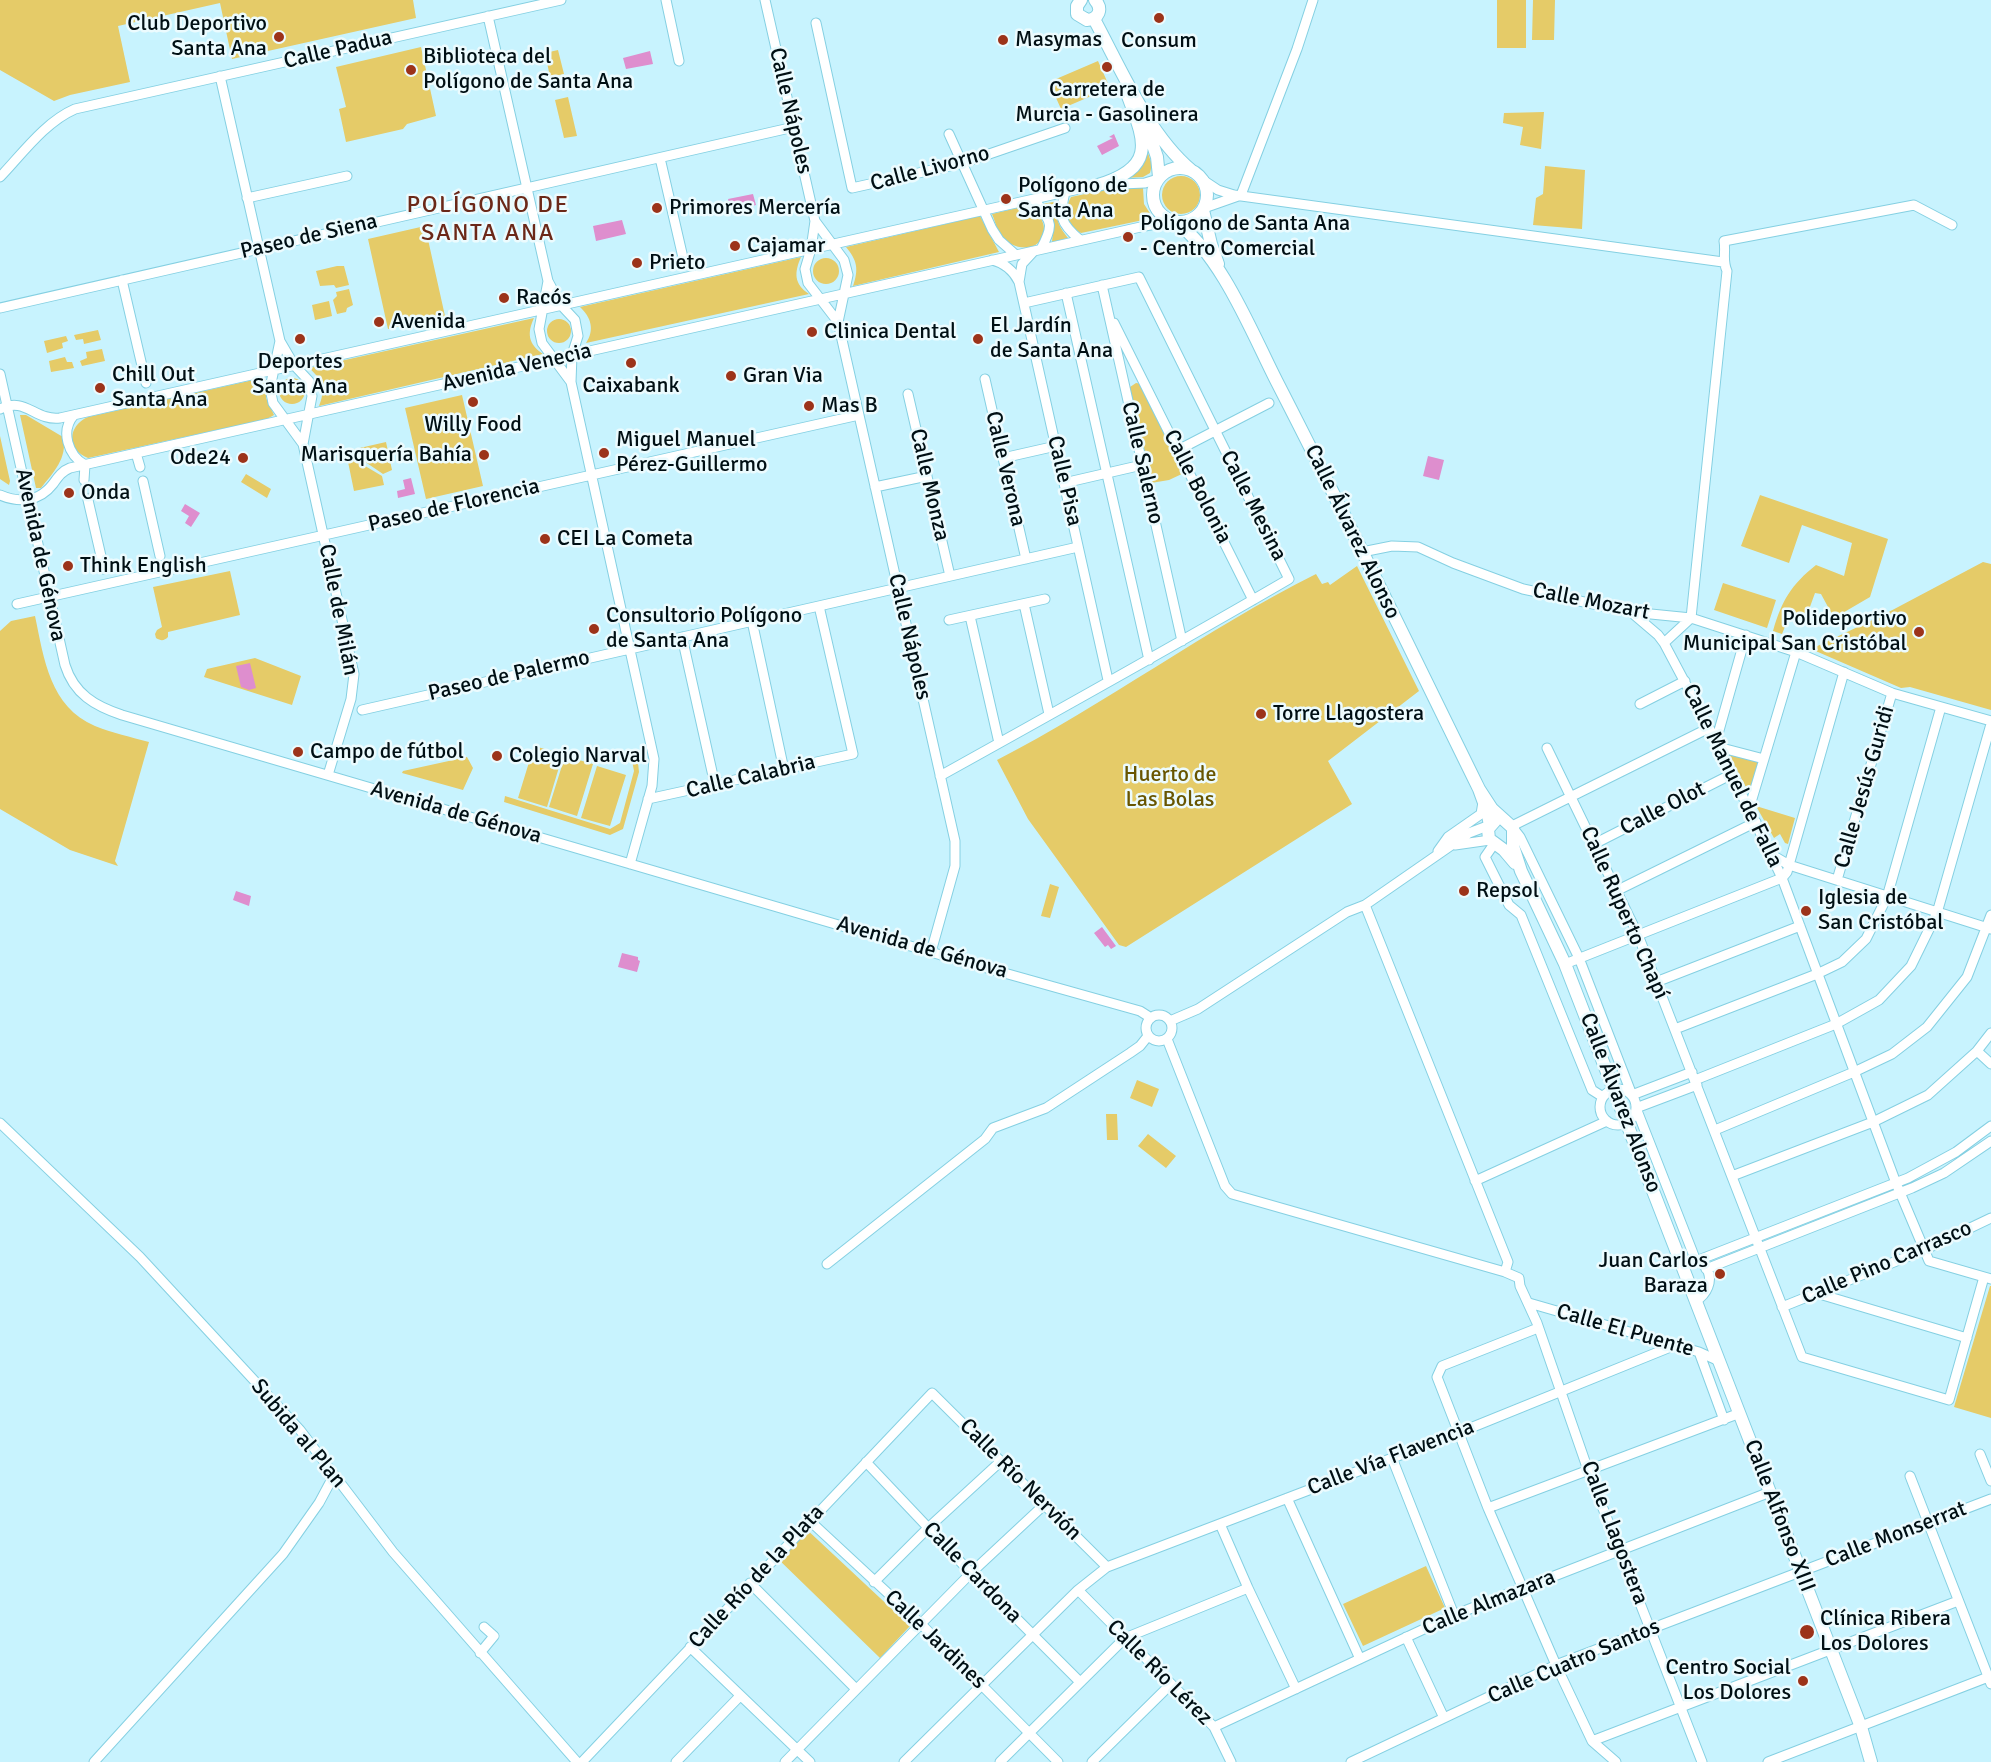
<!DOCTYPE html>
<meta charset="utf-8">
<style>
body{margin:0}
canvas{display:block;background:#c8f3fe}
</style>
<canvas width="1991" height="1762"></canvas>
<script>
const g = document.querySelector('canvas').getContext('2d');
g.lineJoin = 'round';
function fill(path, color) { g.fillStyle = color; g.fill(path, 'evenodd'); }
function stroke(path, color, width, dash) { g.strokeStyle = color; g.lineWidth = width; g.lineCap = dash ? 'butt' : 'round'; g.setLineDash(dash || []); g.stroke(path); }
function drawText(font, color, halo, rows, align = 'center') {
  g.font = font + ' Signika,sans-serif'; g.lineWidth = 5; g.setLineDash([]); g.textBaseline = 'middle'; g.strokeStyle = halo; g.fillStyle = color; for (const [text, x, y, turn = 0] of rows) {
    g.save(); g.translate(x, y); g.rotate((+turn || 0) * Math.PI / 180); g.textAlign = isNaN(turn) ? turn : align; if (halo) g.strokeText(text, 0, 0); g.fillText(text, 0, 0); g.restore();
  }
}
fill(new Path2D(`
 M0,0H413L416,18L232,59L220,3L118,26L130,82L70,95L54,101L0,70Z
 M1497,0H1526V48H1497Z
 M1533,0H1555L1554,40H1532Z
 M421,47L436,116L407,124L403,129L346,142L339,109L346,107L336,67Z
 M558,50L564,74L550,77L545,53Z
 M1098,61L1110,88L1061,109L1049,82Z
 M568,97L577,136L564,138L555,100Z
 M1544,112L1541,149L1520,145L1523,127L1503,123L1504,113Z
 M1148,153L1152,165L1150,173L1143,177L1124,178C1135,171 1142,165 1148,153Z
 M1545,166L1585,170L1582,229L1533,225L1536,198L1543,194Z
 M1162 195a19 19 0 1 1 38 0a19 19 0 1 1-38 0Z
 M1118,187L1143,188L1144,204L1153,218L1081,233C1065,223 1062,214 1071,197Z
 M1059,201C1054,217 1058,225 1068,238L1052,242C1054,227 1055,214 1042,204Z
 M1025,206C1040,210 1051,229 1039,242C1029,253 1008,246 1001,236C997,230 995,221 992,214Z
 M980,216L999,252L853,286C859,269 857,260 846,247Z
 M425,226L445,316L388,329L368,239Z
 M801,257C794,273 794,284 809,294L586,343C595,330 591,317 580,307Z
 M813 271a13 13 0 1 1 26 0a13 13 0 1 1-26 0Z
 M337,266H344L349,285L336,288L334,285L320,286L316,271Z
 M349,289L353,305L347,308L346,312L337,314L333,300L337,296L336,292Z
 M329,301L332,316L315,320L312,305Z
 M534,318C527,333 528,344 543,354L319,406C326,390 322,379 309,368Z
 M547 331a12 12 0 1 1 24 0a12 12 0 1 1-24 0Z
 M98,330L101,340L84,344L83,339L76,340L74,335Z
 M66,336L68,341L62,343L63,348L47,353L44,341Z
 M102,349L105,361L82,366L80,361L87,358L86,352Z
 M65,357L67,362H72L74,368L51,372L49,361Z
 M262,378L267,381L266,398L274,415L267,419L88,458C67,450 67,426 88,417Z
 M279 391a13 13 0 1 1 26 0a13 13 0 1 1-26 0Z
 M1136,383L1142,384L1184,473L1169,480L1151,483L1129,391L1130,387Z
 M462,395L483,486L426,499L405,408Z
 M20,415H26L63,437C68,458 53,473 41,488H36Z
 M0,436L10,481L9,485L0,479Z
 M386,442L392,470L383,474L352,453L351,450Z
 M347,457H350L382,476L384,485L354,491Z
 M246,474L271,489L267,498L241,482Z
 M1760,495L1888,539L1870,597L1834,618L1821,594L1815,593L1807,615L1791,612L1782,634L1773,631C1782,600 1791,585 1816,565L1844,576L1852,543L1802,525L1789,563L1741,546Z
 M1983,562L1991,564V710L1910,687L1901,688L1811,649L1883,615Z
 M1357,566L1419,691L1328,761L1352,804L1126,947L1119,945L1028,819L997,760C1106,704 1206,629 1316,574L1322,584L1328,582L1330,585Z
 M230,571L240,615L168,632V637C164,641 161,641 156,638L155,634L157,630L162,627L153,587Z
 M1723,583L1776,600L1767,628L1714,610Z
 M35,616C44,659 50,707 95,726C112,733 131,737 149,742L115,861L118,866L70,850L0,809V631L11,621Z
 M255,658L301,676L292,705L204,677L207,669Z
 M534,746L563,754L547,807L518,798Z
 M637,753L639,772L623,829L610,835L504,802L505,796L610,829L620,823L634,771L631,755Z
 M1728,753L1758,762L1749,793Z
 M565,756L593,764L577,816L549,807Z
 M467,757L473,768L463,790L402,773L403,771Z
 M597,766L626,775L610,826L581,818Z
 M1756,806L1795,818L1788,844L1785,843L1780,834L1774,838Z
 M1050,884L1059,887L1050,918L1041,916Z
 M1137,1080L1159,1089L1152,1107L1130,1098Z
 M1106,1114H1117L1118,1140H1107Z
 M1148,1134L1176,1156L1166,1168L1138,1146Z
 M1990,1286H1991V1418L1954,1407Z
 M803,1526L910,1626L880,1658L775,1556Z
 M1426,1566L1445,1608L1363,1646L1343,1604Z`), '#e5cb68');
fill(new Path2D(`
 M650,51L653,64L626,69L623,58Z
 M1114,134L1119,146L1102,155L1097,146L1113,138L1109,137Z
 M753,194L756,205L731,211L730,208L724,209L723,203L729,202L728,199Z
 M622,220L626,234L596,241L593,226Z
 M1428,456L1444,460L1439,480L1423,476Z
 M411,478L415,494L398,498L397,491L405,489L403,480Z
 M185,504L200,513L191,527L185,523L189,516L181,511Z
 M250,663L256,688L249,690L241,687L236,666Z
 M236,891L251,896L249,906L233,900Z
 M1102,927L1116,946L1111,949L1108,945L1105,947L1094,933Z
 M622,953L638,957V960L640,961L637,972L618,967Z`), '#de8ece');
stroke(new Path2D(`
 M84,480L88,500`), '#aad1db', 9, [9, 4.5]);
const minor = new Path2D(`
 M666,0L679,61
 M765,0L815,221L811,249L805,269L808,283L838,322
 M488,16L548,281L561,305L575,320L578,336L572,355L571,382L654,759L652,786L630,864
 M816,23L852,188L963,163L1065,128
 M220,76L280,341L294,365L309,381L312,396L303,444
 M949,134L992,229L999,240L1016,255
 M660,158L684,262
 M0,177C22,154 45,122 75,109L561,0
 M1203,180L1218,190L1234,195L1723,262
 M1065,192C1059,217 1060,223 1080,240
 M247,198L347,176
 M1034,199C1051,222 1055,223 1041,249
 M1204,208L1241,195L1297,49L1313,0
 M815,221L844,260L848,275L838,322L955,841V866L931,952
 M1034,251L1022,264L1019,282L1108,680
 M992,260C1004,263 1013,270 1019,282
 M122,280L146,383
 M548,281L539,329L542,343L571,382
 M1102,285L1182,641
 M1066,293L1149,660
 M0,308L794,127
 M1114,323L1253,600
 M280,341L270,388L273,403L303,444L354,674L351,699L328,775
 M0,374L65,665C74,694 95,706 122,715L958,960L1140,1011L1151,1018
 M985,379L1026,559
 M908,394L950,576
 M0,409C25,396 35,421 60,418L1065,192L1098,185L1145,183L1158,179
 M74,415C60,431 68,455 85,465L84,480
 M1178,450L1269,403
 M136,453L140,467
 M1003,458L1056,446
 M143,481L160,556
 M1064,483L1142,465
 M875,487L927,476
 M0,495C19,503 39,502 53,484C58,477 62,471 70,468L1145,226L1173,221
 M88,500L104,569
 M1362,552L1392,546L1418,547L1453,563L1523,589L1631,612L1691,618L1796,652L1892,693L1991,721
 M17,604L859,415
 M1024,604L1049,714
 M1631,612L1658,635L1664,643L1691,618
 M970,616L999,743
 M1691,618L1727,271C1722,260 1726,252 1724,241L1914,205L1952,225
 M949,620L1045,599
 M752,621L784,770
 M682,637L715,785
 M1664,643L1716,741L1782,878L1896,1183L1929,1261L1991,1279
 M1640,704L1685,681
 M362,710L1078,547
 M1716,741L1746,635
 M1718,747L1764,759
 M1547,748L1638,935L1802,1357L1949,1400L1984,1277
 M940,776C1057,711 1174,646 1289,579L1139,277L1024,303
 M648,799L853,754L819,606
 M1749,809L1796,652
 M1512,826L1709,728
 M1513,828L1520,837L1579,958L1632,1095L1692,1072
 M1494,844L1485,857L1509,905L1521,915L1592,1090L1603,1097
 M1594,844L1732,774
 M1455,845L1490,840
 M1438,851L1448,837L1481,814L1483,802
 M1772,855L1789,865L1991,929
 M1837,880L1892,693
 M1616,891L1756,822
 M1365,905L1508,1262L1505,1272
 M1565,964L1782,878L1787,872L1844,672
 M1656,982L1800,926
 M1146 1028a13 13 0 1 1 26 0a13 13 0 1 1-26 0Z
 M1170,1021L1198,1009L1347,912L1365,905L1469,833L1490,825
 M1675,1029L1817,974L1842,962L1866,939L1887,897L1941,707
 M1167,1039L1225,1186L1232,1194L1505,1272L1519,1278L1520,1286L1537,1323L1588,1470L1702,1762
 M1977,1051L1991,1064
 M1695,1080L1836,1024L1879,1000L1911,966L1937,913L1991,724
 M1697,1085L1636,1108L1696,1261L1908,1178L1956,1152L1991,1126
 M1600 1107a18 18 0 1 1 36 0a18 18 0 1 1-36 0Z
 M0,1123L140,1257L300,1430L393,1552L577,1762
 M1715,1130L1854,1072L1892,1054L1927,1027L1967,977L1991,915
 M1732,1176L1873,1122L1928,1095L1977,1051L1991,1033
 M1475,1181L1607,1121
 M1681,1261C1710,1254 1720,1285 1696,1301
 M827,1264L985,1139L993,1128L1046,1108L1130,1053L1140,1046L1148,1036
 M1706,1269L1912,1188L1944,1173L1991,1141
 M1816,1293L1967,1338
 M1529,1303L1699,1352L1719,1361
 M1782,1307L1924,1250L1991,1218
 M1538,1328L1442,1366L1437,1377L1488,1508L1556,1665L1592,1741L1616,1762
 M1699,1352L1724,1420
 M1980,1454L1991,1481
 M1392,1458L1454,1615
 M866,1462L971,1573L1080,1682
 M1910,1476L1991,1684
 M1287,1498L1360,1659
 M1488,1508L1740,1413
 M810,1521L921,1624L1058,1762
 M1220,1524L1248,1588L1296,1689
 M874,1582L928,1528L1001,1461
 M750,1583L856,1689
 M1078,1590L1214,1727L1231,1762
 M1406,1637L1444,1718
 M690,1647L810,1762
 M480,1653L494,1636L484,1627
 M1214,1727L1454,1615L1770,1492
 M1592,1741L1958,1601
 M94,1762L283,1554L319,1503L334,1475
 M582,1762L932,1393L1107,1567
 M676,1762L740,1696
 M785,1762L971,1573L1045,1504
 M904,1762L1078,1590L1107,1567L1458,1433L1673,1346
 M1000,1762L1125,1638L1248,1588
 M1092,1762L1171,1684
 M1351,1762L1556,1665L1991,1499
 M1768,1762L1991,1676`);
const major = new Path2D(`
 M1081,0L1077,6V14L1087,20C1099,19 1103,9 1095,0
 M1094,19C1120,67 1148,134 1191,170
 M1146,125L1157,157L1159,177
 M1153 195a27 27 0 1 1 54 0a27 27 0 1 1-54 0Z
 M1098,185C1162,166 1142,136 1125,88
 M1203,210L1211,244L1218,264
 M1176,222C1222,256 1251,331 1277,382C1346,516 1412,653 1479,789L1487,811L1490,825
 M1479,789L1492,809L1513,828V846L1521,871L1565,964L1861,1727L1871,1762
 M1495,821L1488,829L1489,839L1504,850L1515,863`);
stroke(minor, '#85d0e2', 11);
stroke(major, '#85d0e2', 14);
stroke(minor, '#fff', 9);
stroke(major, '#fff', 12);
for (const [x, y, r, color] of [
 [1159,18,6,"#9c331a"],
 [279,37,6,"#9c331a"],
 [1003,40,6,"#9c331a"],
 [1107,67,6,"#9c331a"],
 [411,70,6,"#9c331a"],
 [1006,199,6,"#9c331a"],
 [657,208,6,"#9c331a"],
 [1128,237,6,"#9c331a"],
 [735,246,6,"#9c331a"],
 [637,263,6,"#9c331a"],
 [504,298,6,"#9c331a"],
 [379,322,6,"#9c331a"],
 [812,332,6,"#9c331a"],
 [300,339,6,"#9c331a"],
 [978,339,6,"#9c331a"],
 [631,363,6,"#9c331a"],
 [731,376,6,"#9c331a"],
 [100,388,6,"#9c331a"],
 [473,402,6,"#9c331a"],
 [809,406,6,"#9c331a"],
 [604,453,6,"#9c331a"],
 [484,455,6,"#9c331a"],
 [243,458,6,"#9c331a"],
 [69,493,6,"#9c331a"],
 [545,539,6,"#9c331a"],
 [68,566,6,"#9c331a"],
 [594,629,6,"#9c331a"],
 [1919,632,6,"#9c331a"],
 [1261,714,6,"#9c331a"],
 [298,752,6,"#9c331a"],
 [497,756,6,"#9c331a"],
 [1464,891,6,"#9c331a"],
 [1806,911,6,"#9c331a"],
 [1720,1274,6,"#9c331a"],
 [1807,1632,8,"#9c331a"],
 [1803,1681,6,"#9c331a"]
]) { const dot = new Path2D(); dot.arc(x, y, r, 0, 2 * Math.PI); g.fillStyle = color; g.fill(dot); stroke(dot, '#ecfbfe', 2); }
drawText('22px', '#000f14', '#ecfbfe', [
 ["Club Deportivo",267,24,"right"],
 ["Santa Ana",267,49,"right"],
 ["Masymas",1015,40],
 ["Consum",1159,41,"center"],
 ["Biblioteca del",423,57],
 ["Polígono de Santa Ana",423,82],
 ["Carretera de",1107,90,"center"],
 ["Murcia - Gasolinera",1107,115,"center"],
 ["Polígono de",1018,186],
 ["Santa Ana",1018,211],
 ["Primores Mercería",669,208],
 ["Polígono de Santa Ana",1140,224],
 ["- Centro Comercial",1140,249],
 ["Cajamar",747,246],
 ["Prieto",649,263],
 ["Racós",516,298],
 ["Avenida",391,322],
 ["El Jardín",990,326],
 ["de Santa Ana",990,351],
 ["Clinica Dental",824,332],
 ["Deportes",300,362,"center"],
 ["Santa Ana",300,387,"center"],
 ["Chill Out",112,375],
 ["Santa Ana",112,400],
 ["Gran Via",743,376],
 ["Caixabank",631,386,"center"],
 ["Mas B",821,406],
 ["Willy Food",473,425,"center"],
 ["Miguel Manuel",616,440],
 ["Pérez-Guillermo",616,465],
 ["Marisquería Bahía",472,455,"right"],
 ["Ode24",231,458,"right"],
 ["Onda",81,493],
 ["CEI La Cometa",557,539],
 ["Think English",80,566],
 ["Consultorio Polígono",606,616],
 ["de Santa Ana",606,641],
 ["Polideportivo",1907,619,"right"],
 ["Municipal San Cristóbal",1907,644,"right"],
 ["Torre Llagostera",1273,714],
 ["Campo de fútbol",310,752],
 ["Colegio Narval",509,756],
 ["Repsol",1476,891],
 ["Iglesia de",1818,898],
 ["San Cristóbal",1818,923],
 ["Juan Carlos",1708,1261,"right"],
 ["Baraza",1708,1286,"right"],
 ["Clínica Ribera",1820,1619],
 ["Los Dolores",1820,1644],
 ["Centro Social",1791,1668,"right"],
 ["Los Dolores",1791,1693,"right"]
], 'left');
drawText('22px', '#000f14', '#ecfbfe', [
 ["Calle Padua",338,50,-13],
 ["Calle Nápoles",790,111,77],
 ["Calle Livorno",930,169,-15],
 ["Paseo de Siena",309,237,-13],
 ["Avenida Venecia",517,368,-13],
 ["Calle Salerno",1142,463,77],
 ["Calle Verona",1005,469,77],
 ["Calle Pisa",1064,481,77],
 ["Calle Monza",929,485,77],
 ["Calle Bolonia",1197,487,63],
 ["Paseo de Florencia",454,506,-13],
 ["Calle Mesina",1253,506,63],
 ["Calle Álvarez Alonso",1352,532,64],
 ["Avenida de Génova",40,555,78],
 ["Calle Mozart",1591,602,11],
 ["Calle de Milán",338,610,79],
 ["Calle Nápoles",909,637,77],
 ["Paseo de Palermo",509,676,-13],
 ["Calle Manuel de Falla",1732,776,64],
 ["Calle Calabria",751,777,-13],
 ["Calle Jesús Guridi",1865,787,-74],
 ["Calle Olot",1663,809,-27],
 ["Avenida de Génova",456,813,16],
 ["Calle Ruperto Chapí",1624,913,66],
 ["Avenida de Génova",922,948,16],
 ["Calle Álvarez Alonso",1620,1103,69],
 ["Calle Pino Carrasco",1887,1263,-23],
 ["Calle El Puente",1625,1331,16],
 ["Subida al Plan",298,1434,50],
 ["Calle Vía Flavencia",1391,1458,-21],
 ["Calle Río Nervión",1020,1480,45],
 ["Calle Alfonso XIII",1779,1516,69],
 ["Calle Llagostera",1614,1533,69],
 ["Calle Monserrat",1896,1535,-21],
 ["Calle Cardona",972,1573,46],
 ["Calle Río de la Plata",757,1577,-47],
 ["Calle Almazara",1489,1603,-22],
 ["Calle Jardines",935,1640,44],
 ["Calle Cuatro Santos",1574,1662,-23],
 ["Calle Río Lérez",1159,1673,45]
]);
drawText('22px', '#685500', '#ecfbfe', [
 ["Huerto de",1170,775],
 ["Las Bolas",1170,800]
]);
g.letterSpacing = '1.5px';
drawText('24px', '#6b2818', '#ecfbfe', [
 ["POLÍGONO DE",488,206],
 ["SANTA ANA",488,234]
]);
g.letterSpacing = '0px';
</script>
